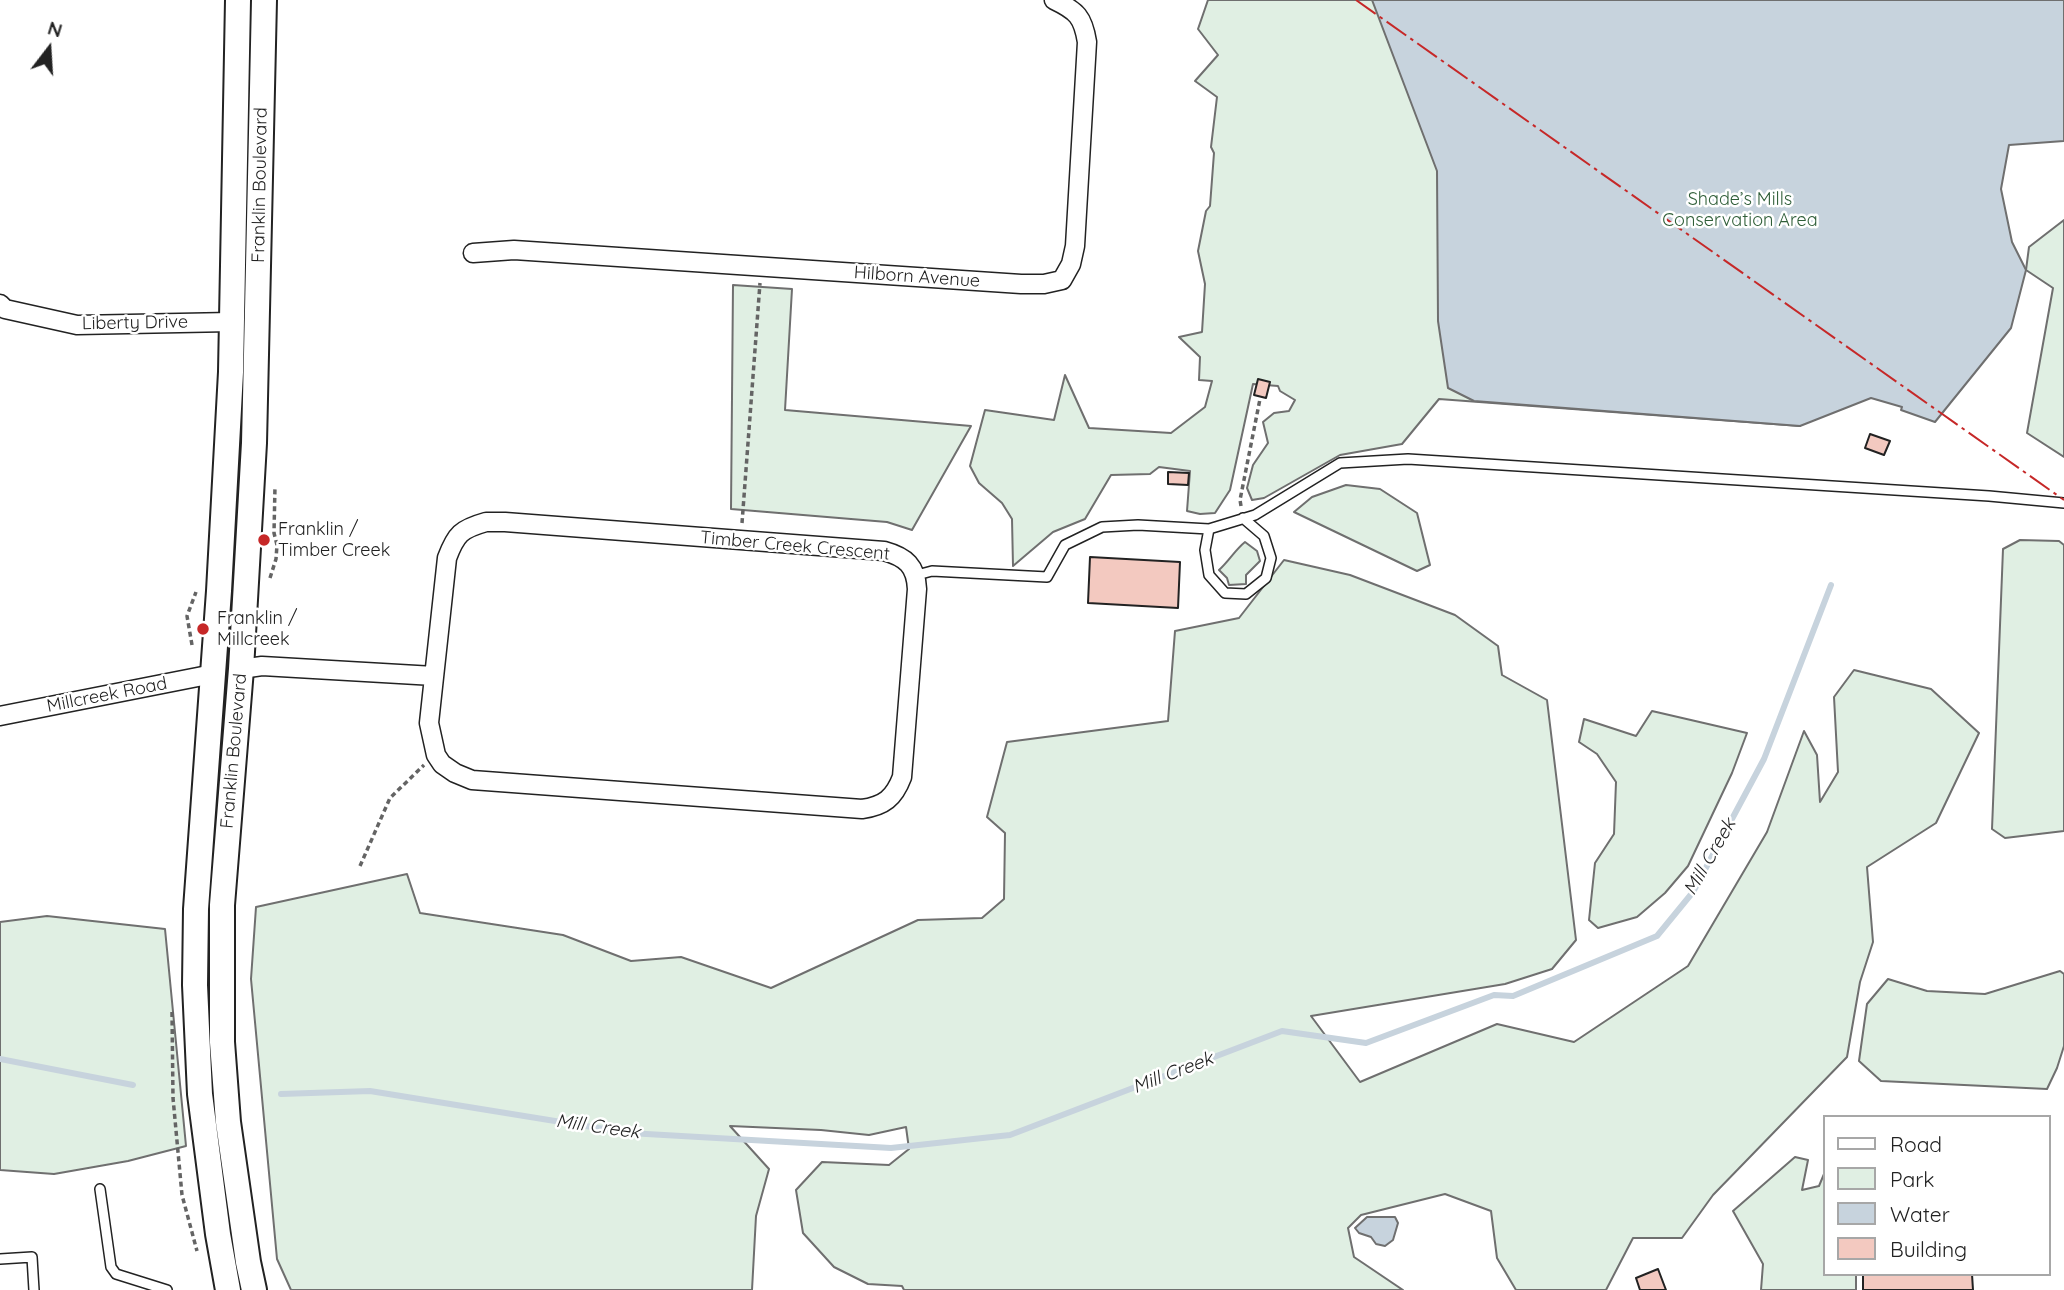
<!DOCTYPE html>
<meta charset="utf-8">
<style>
body{margin:0}
#map{position:relative;width:2064px;height:1290px;overflow:hidden;background:#fff;font-family:Quicksand,sans-serif}
canvas{display:block}
.legend{position:absolute;left:1823px;top:1115px;width:228px;height:161px;box-sizing:border-box;background:#fff;border:2px solid #a7a7a7;margin:0;padding:9px 12px;list-style:none;font-size:21px;color:#222}
.legend li{display:flex;align-items:center;gap:14px;height:35px}
.legend b{width:35px;border:2px solid #a7a7a7}
.north{position:absolute;left:14px;top:14px;width:70px;height:70px;-webkit-text-stroke:5px #fff;paint-order:stroke;rotate:17deg;font-size:19px;font-weight:700;line-height:28px;text-align:center;color:#222}
.north::after{content:'';display:block;margin:auto;width:24px;height:32px;background:#222;clip-path:polygon(50% 0,100% 100%,50% 72%,0 100%)}
</style>
<div id="map">
<canvas width="2064" height="1290"></canvas>
<ul class="legend">
<li><b style="height:9px;background:#fff"></b>Road</li>
<li><b style="height:19px;background:#e0efe3"></b>Park</li>
<li><b style="height:19px;background:#c7d3dd"></b>Water</li>
<li><b style="height:19px;background:#f3c9c0"></b>Building</li>
</ul>
<div class="north">N</div>
</div>
<script>
const g = document.querySelector('canvas').getContext('2d');
g.lineJoin = 'round';
function fill(path, color) { g.fillStyle = color; g.fill(path, 'evenodd'); }
function stroke(path, color, width, dash) { g.strokeStyle = color; g.lineWidth = width; g.lineCap = dash ? 'butt' : 'round'; g.setLineDash(dash || []); g.stroke(path); }
function drawText(font, color, halo, rows, align = 'center') {
  g.font = font + ' Quicksand,sans-serif'; g.lineWidth = 5; g.setLineDash([]); g.textBaseline = 'middle'; g.strokeStyle = halo; g.fillStyle = color; for (const [text, x, y, turn = 0] of rows) {
    g.save(); g.translate(x, y); g.rotate((+turn || 0) * Math.PI / 180); g.textAlign = isNaN(turn) ? turn : align; if (halo) g.strokeText(text, 0, 0); g.fillText(text, 0, 0); g.restore();
  }
}
const green = new Path2D(`
 M1208,0H2064L2044,90L1800,426L1439,399L1402,444L1340,455L1264,498L1252,500L1247,488L1253,465L1268,443L1263,422L1274,413L1289,411L1295,400L1280,391L1278,386L1253,384L1230,490L1215,513L1200,514L1187,511L1190,471L1159,467L1150,474L1111,475L1085,519L1053,532L1013,566L1012,519L1002,503L979,483L970,466L985,410L1054,420L1065,375L1089,428L1171,433L1205,407L1212,381L1199,380L1200,357L1179,337L1202,332L1205,284L1198,251L1206,211L1210,206L1214,153L1211,147L1217,97L1195,81L1218,55L1198,29Z
 M2064,220V457L2027,433L2053,288L2026,270L2029,247Z
 M733,285L792,289L785,410L971,426L912,530L887,522L731,509Z
 M1346,485L1380,489L1417,513L1430,565L1417,571L1294,512L1312,497Z
 M2020,540L2059,541L2064,545V831L2005,838L1992,829L2003,549Z
 M1245,542L1257,551L1260,561L1246,575V584L1229,585L1227,578L1219,570C1229,561 1235,550 1245,542Z
 M1284,560L1350,575L1455,615L1498,646L1502,675L1547,700L1576,940L1552,969L1505,984L1311,1016L1360,1082L1497,1024L1574,1042L1688,966L1767,832L1804,731L1817,755L1820,802L1838,772L1834,697L1854,670L1931,689L1979,733L1936,823L1867,867L1873,942L1860,982L1847,1057L1713,1195L1682,1238H1633L1606,1290H1516L1497,1258L1491,1211L1445,1194L1361,1215L1348,1228L1354,1257L1403,1290H904L902,1286L868,1284L834,1267L803,1233L796,1190L822,1162L889,1165L909,1149L906,1127L869,1135L821,1130L730,1126L769,1169L756,1216L752,1290H291L277,1259L251,979L256,907L407,874L420,913L563,935L631,961L681,957L771,988L918,920L982,918L1004,899L1005,833L987,817L1007,742L1168,721L1175,631L1239,618Z
 M1652,711L1747,733L1732,773L1688,866L1665,893L1637,917L1598,928L1589,920L1595,863L1614,834L1616,782L1597,754L1579,742L1584,719L1636,736Z
 M47,916L165,929L186,1146L128,1161L54,1174L0,1170V922Z
 M2060,971L2064,974V1046L2057,1068L2047,1089L1881,1081L1859,1061L1867,1004L1888,979L1927,991L1985,994Z
 M1795,1157L1808,1160L1802,1190L1819,1186L1824,1174V1274H1856V1290H1761L1763,1264L1733,1211Z`);
fill(green, '#e0efe3');
stroke(green, '#6f6f6f', 2);
const water = new Path2D(`
 M1372,0H2064V141L2009,145L2001,189L2012,242L2026,270L2011,328L1935,422L1901,410L1902,407L1871,398L1800,426L1474,401L1448,388L1438,321L1437,171Z
 M1367,1217H1395L1398,1223L1393,1240L1385,1246L1376,1244L1371,1237L1359,1233L1355,1228Z`);
fill(water, '#c7d3dd');
stroke(water, '#6f6f6f', 2);
stroke(new Path2D(`
 M0,1059L133,1085
 M281,1094L370,1091L629,1133L891,1148L1010,1135L1282,1031L1366,1043L1494,995L1513,996L1657,936L1693,892L1764,759L1831,585`), '#c7d3dd', 6);
const building = new Path2D(`
 M1258,379L1270,382L1266,398L1254,395Z
 M1870,434L1890,441L1884,455L1865,448Z
 M1168,472L1189,473L1188,485L1168,484Z
 M1090,557L1180,562L1178,608L1088,603Z
 M1658,1269L1666,1290H1640L1636,1278Z
 M1863,1274H1972L1973,1290H1863Z`);
fill(building, '#f3c9c0');
stroke(building, '#222', 2);
const lane = new Path2D(`
 M1209,529L1205,550L1209,575L1225,593L1246,594L1266,578L1271,558L1264,536L1243,518
 M917,575L932,571L1047,577L1065,545L1102,527L1138,525L1209,529L1255,515L1340,463L1408,459L1989,496L2064,503
 M100,1189L111,1267L116,1274L167,1290
 M0,1259L32,1257L34,1290`);
const street = new Path2D(`
 M473,253L514,250L1021,284H1044L1062,280L1071,264L1075,246L1087,42C1083,17 1077,11 1054,0
 M0,304L5,309L77,325L231,322
 M486,522H505L884,551C906,557 916,566 917,589L902,777C894,798 884,806 862,809L472,780L455,773L442,764L436,755L429,723L447,558C456,534 461,529 486,522Z
 M241,669L262,666L434,676
 M0,716L213,674`);
const secondary = new Path2D(`
 M228,1290L218,1234L200,1094L195,985L196,909L219,591L231,372L238,0
 M254,1290L248,1262L228,1122L222,1042V905L241,669L254,443L264,0`);
stroke(lane, '#222', 12);
stroke(street, '#222', 21);
stroke(secondary, '#222', 28);
stroke(new Path2D(`
 M1241,506L1240,500L1260,399
 M742,523L760,283
 M270,578L276,559L277,545L274,533L275,486
 M192,645L187,616L196,592
 M360,866L390,798L424,765
 M172,1012L173,1098L182,1195L197,1251`), '#646464', 3.5, [5, 3.5]);
stroke(lane, '#fff', 9);
stroke(street, '#fff', 18);
stroke(secondary, '#fff', 24);
stroke(new Path2D(`
 M1356,0L2064,500`), '#c62828', 2, [24, 5, 3.5, 5]);
for (const [x, y, r, color] of [
 [264,540,7,"#c62828"],
 [203,629,7,"#c62828"]
]) { const dot = new Path2D(); dot.arc(x, y, r, 0, 2 * Math.PI); g.fillStyle = color; g.fill(dot); stroke(dot, '#fff', 2.5); }
drawText('18px', '#222', '#fff', [
 ["Franklin Boulevard",260,185,-89],
 ["Hilborn Avenue",917,277,4],
 ["Liberty Drive",135,323,-1],
 ["Timber Creek Crescent",795,546,5],
 ["Millcreek Road",107,695,-11],
 ["Franklin Boulevard",234,751,-85]
]);
drawText('18px', '#2f5e38', '#fff', [
 ["Shade’s Mills",1740,200],
 ["Conservation Area",1740,221]
]);
drawText('18px', '#222', '#fff', [
 ["Franklin /",278,530],
 ["Timber Creek",278,551],
 ["Franklin /",217,619],
 ["Millcreek",217,640]
], 'left');
drawText('italic 19px', '#222', '#fff', [
 ["Mill Creek",1710,857,-60],
 ["Mill Creek",1173,1073,-21],
 ["Mill Creek",598,1127,8]
]);
</script>
